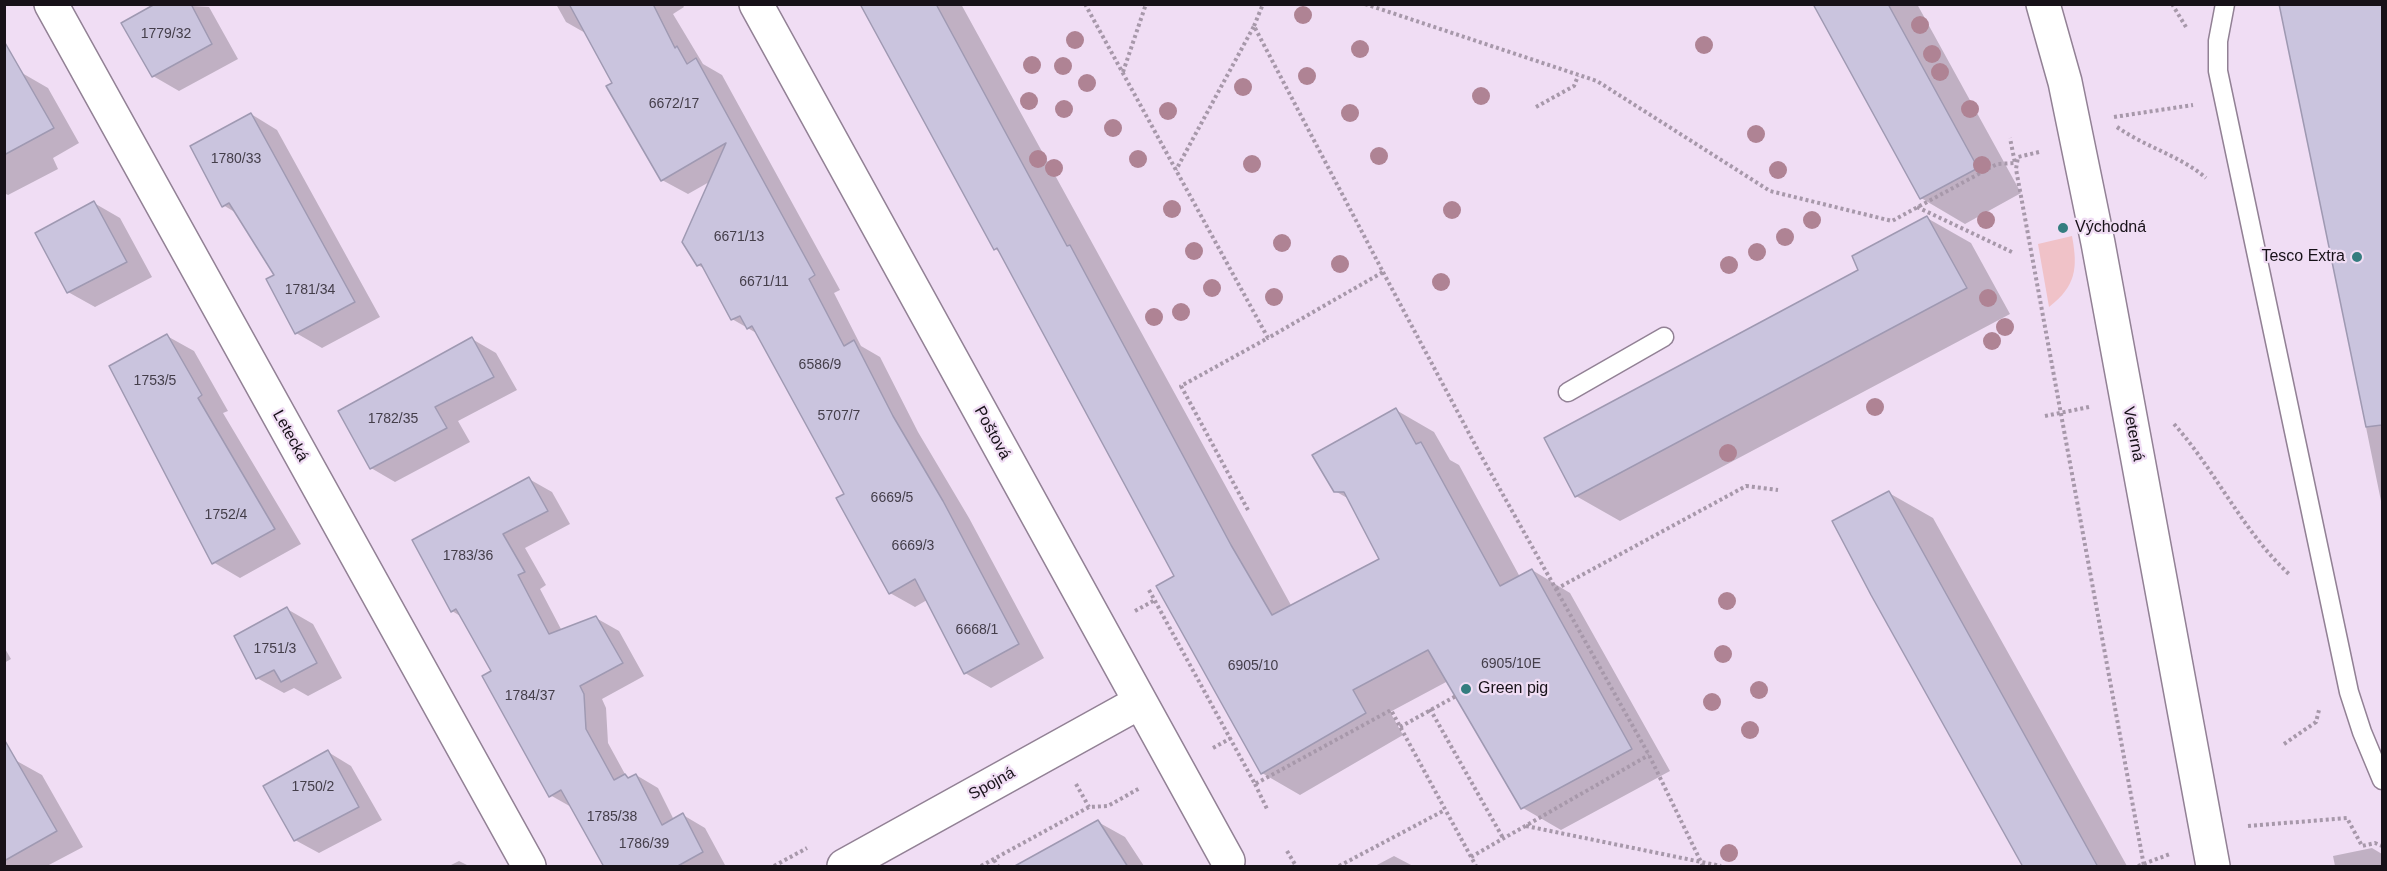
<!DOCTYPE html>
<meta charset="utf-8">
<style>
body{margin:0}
#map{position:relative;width:2387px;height:871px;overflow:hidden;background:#f0ddf4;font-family:Helvetica,sans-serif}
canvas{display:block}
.frame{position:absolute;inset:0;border:6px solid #171118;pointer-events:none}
</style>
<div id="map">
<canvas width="2387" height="871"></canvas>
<div class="frame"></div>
</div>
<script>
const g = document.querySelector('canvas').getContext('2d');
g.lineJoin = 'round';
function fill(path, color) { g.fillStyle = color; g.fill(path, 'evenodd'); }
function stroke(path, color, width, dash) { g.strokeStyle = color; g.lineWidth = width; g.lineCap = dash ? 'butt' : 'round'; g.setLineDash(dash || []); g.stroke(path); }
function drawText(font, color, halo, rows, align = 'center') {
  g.font = font + ' Helvetica,sans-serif'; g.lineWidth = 4.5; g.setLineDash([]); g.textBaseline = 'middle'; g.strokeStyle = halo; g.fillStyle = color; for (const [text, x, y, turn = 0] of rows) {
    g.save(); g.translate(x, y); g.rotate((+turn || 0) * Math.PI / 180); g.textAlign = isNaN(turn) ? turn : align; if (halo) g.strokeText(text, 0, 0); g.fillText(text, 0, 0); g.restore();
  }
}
fill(new Path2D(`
 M2072,236C2078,268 2076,286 2049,307L2038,244Z`), '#f0c2c8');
fill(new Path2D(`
 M158,4L209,7L238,59L179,91L153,76Z
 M556,4H682L684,7L673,14L703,64L722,75L840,290L834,293L861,346L880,357L918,432L969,518L1044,658L991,688L965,673L927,600L915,607L890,593L846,494L758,334L732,319L705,269L698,265L711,181L688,194L662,180L587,34L566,22Z
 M862,4H961L1292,607L1381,560L1349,499L1335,491L1396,410L1434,432L1450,460L1459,465L1520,577L1532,570L1570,593L1670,771L1561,830L1523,808L1448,681L1390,712L1403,735L1300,795L1262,773L1176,577L1000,252L995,249Z
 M1814,4H1917L2021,193L1965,224L1921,198Z
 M2280,4H2382V506Z
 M22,73L48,88L79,143L53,158L58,169L8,195L4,193V82Z
 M251,114L277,130L380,317L322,348L296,333L276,276L238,214L223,205Z
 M94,203L120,218L152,277L95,307L68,292Z
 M1927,218L1971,243L2010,314L1620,521L1576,496Z
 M167,336L194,351L228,411L223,413L301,544L240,578L213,562Z
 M472,339L496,353L517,390L458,421L470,442L395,482L371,468Z
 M529,479L552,492L570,524L525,548L546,585L540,589L562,631L596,618L619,631L644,676L602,699L606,708L608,743L626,776L630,779L636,775L658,788L674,820L683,815L705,828L725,865L723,866H604L573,808L550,795L493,671L462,617L452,611Z
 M1889,493L1933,518L2127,866H2025Z
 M287,609L313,624L342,678L308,696L294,688L284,693L257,678Z
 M4,647L11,659L4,663Z
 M328,752L351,766L382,820L319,853L295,840Z
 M15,760L42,775L83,847L47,866H4V766Z
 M1098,822L1125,837L1144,866H1051Z
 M2372,848L2382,854V866H2335L2333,856Z
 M1394,856L1413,866H1375Z
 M459,861L469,866H449Z`), '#0003');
const building = new Path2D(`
 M155,4H191L212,44L152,77L121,23Z
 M569,4H653L675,48L677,46L687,64L696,58L815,275L809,279L844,346L854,340L893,416L943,501L1019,644L964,674L915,579L889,594L836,498L844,494L752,326L747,329L740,316L731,320L701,264L697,266L682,242L726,143L661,181L606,86L612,83Z
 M860,4H936L1067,246L1070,245L1231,545L1272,615L1379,559L1344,492H1334L1312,455L1396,408L1416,444L1421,442L1500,586L1532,569L1632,749L1521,809L1428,650L1353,690L1366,713L1261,774L1156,586L1174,576L997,248L994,250Z
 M1813,4H1888L1978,168L1920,199Z
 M2279,4H2382V425L2366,427Z
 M4,41L54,128L4,155Z
 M251,113L355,302L295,334L266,279L274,275L229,203L222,207L190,146Z
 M94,201L127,262L67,293L35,233Z
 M1927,216L1967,288L1575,497L1544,438L1858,270L1852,256Z
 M167,334L202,395L198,398L275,529L212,564L109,366Z
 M472,337L494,377L435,407L447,428L370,469L338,411Z
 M529,477L548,511L503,534L525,572L518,575L549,634L596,616L623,663L580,686L584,694L586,729L614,780L625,774L628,778L636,774L662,825L683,813L703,852L676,867H604L561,790L549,797L482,676L491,671L456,609L451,612L412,540Z
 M1889,491L2098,867H2023L1871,595L1832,521Z
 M287,607L317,663L281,682L274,670L256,679L234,636Z
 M4,739L57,831L4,861Z
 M328,750L359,807L294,841L263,786Z
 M1098,820L1128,867H1013Z`);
fill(building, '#cac4de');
stroke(building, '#9f99b2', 1.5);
const service = new Path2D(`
 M2225,4L2218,41V71L2349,692L2362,732L2382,780
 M1568,392L1664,337`);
const minor = new Path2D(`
 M51,4L529,866
 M756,4L1228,861
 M2043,4L2065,82L2098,243L2213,866
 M844,866L1140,702`);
stroke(service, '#928195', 21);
stroke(minor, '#928195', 36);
stroke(new Path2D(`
 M1085,4L1268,338L1383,272L1254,26L1176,170
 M1365,4L1597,81L1770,191L1892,221L1997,164L2015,163L2010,138
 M2172,4L2186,27
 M1254,26L1263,4
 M1123,72L1146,4
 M1536,107L1574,86L1578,76
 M2114,117L2193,105
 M2117,127C2145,147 2179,155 2206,178
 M2039,152L2018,157L2016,169L2144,866
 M1917,207L2014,253
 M1383,272L1479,452L1649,755L1703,866
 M2045,416L2089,407
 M2174,424C2216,471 2243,532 2290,575
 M1248,510L1181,386L1268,338
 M1556,589L1746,486L1778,490
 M1149,590L1255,784L1391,710L1476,866
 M1135,611L1155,600
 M1430,709L1503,838
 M1400,727L1456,696
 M2284,744L2316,722L2319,710
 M1213,748L1231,738
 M1076,784L1089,807
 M1255,784L1268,811
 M1526,826L1721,866
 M2248,826L2347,818L2362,846L2375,843L2382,846
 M1287,851L1296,866
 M1471,857L1649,755
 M994,860L998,866
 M774,866L807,848
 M981,866L1089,807L1108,806L1140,788
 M1339,866L1445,810
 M2138,866L2170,854`), '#a798aa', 4, [3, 3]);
stroke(service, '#fff', 18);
stroke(minor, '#fff', 33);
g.fillStyle = '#af8394';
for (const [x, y] of [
 [1303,15],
 [1920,25],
 [1075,40],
 [1704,45],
 [1360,49],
 [1932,54],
 [1032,65],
 [1063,66],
 [1940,72],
 [1307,76],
 [1087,83],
 [1243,87],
 [1481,96],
 [1029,101],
 [1064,109],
 [1970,109],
 [1168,111],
 [1350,113],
 [1113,128],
 [1756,134],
 [1379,156],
 [1038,159],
 [1138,159],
 [1252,164],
 [1982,165],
 [1054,168],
 [1778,170],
 [1172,209],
 [1452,210],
 [1812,220],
 [1986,220],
 [1785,237],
 [1282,243],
 [1194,251],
 [1757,252],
 [1340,264],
 [1729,265],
 [1441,282],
 [1212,288],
 [1274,297],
 [1988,298],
 [1181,312],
 [1154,317],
 [2005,327],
 [1992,341],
 [1875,407],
 [1728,453],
 [1727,601],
 [1723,654],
 [1759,690],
 [1712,702],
 [1750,730],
 [1729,853]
]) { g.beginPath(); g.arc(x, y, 9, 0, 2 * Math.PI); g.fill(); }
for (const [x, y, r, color] of [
 [2063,228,6,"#347d7f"],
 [2357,257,6,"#347d7f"],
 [1466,689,6,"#347d7f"]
]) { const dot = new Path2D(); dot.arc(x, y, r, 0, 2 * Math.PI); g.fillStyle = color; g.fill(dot); stroke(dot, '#f0ddf4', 2); }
drawText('14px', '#443e4a', null, [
 ["1779/32",166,34],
 ["6672/17",674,104],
 ["1780/33",236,159],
 ["6671/13",739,237],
 ["6671/11",764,282],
 ["1781/34",310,290],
 ["6586/9",820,365],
 ["1753/5",155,381],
 ["5707/7",839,416],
 ["1782/35",393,419],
 ["6669/5",892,498],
 ["1752/4",226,515],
 ["6669/3",913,546],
 ["1783/36",468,556],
 ["6668/1",977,630],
 ["1751/3",275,649],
 ["6905/10E",1511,664],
 ["6905/10",1253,666],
 ["1784/37",530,696],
 ["1750/2",313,787],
 ["1785/38",612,817],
 ["1786/39",644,844]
]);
drawText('16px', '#171118', '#f0ddf4', [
 ["Východná",2075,228],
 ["Tesco Extra",2345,257,"right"],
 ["Green pig",1478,689]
], 'left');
drawText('16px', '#171118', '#f0ddf4', [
 ["Poštová",992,433,61],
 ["Veterná",2133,434,79],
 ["Letecká",290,436,61],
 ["Spojná",992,784,-29]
]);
</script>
